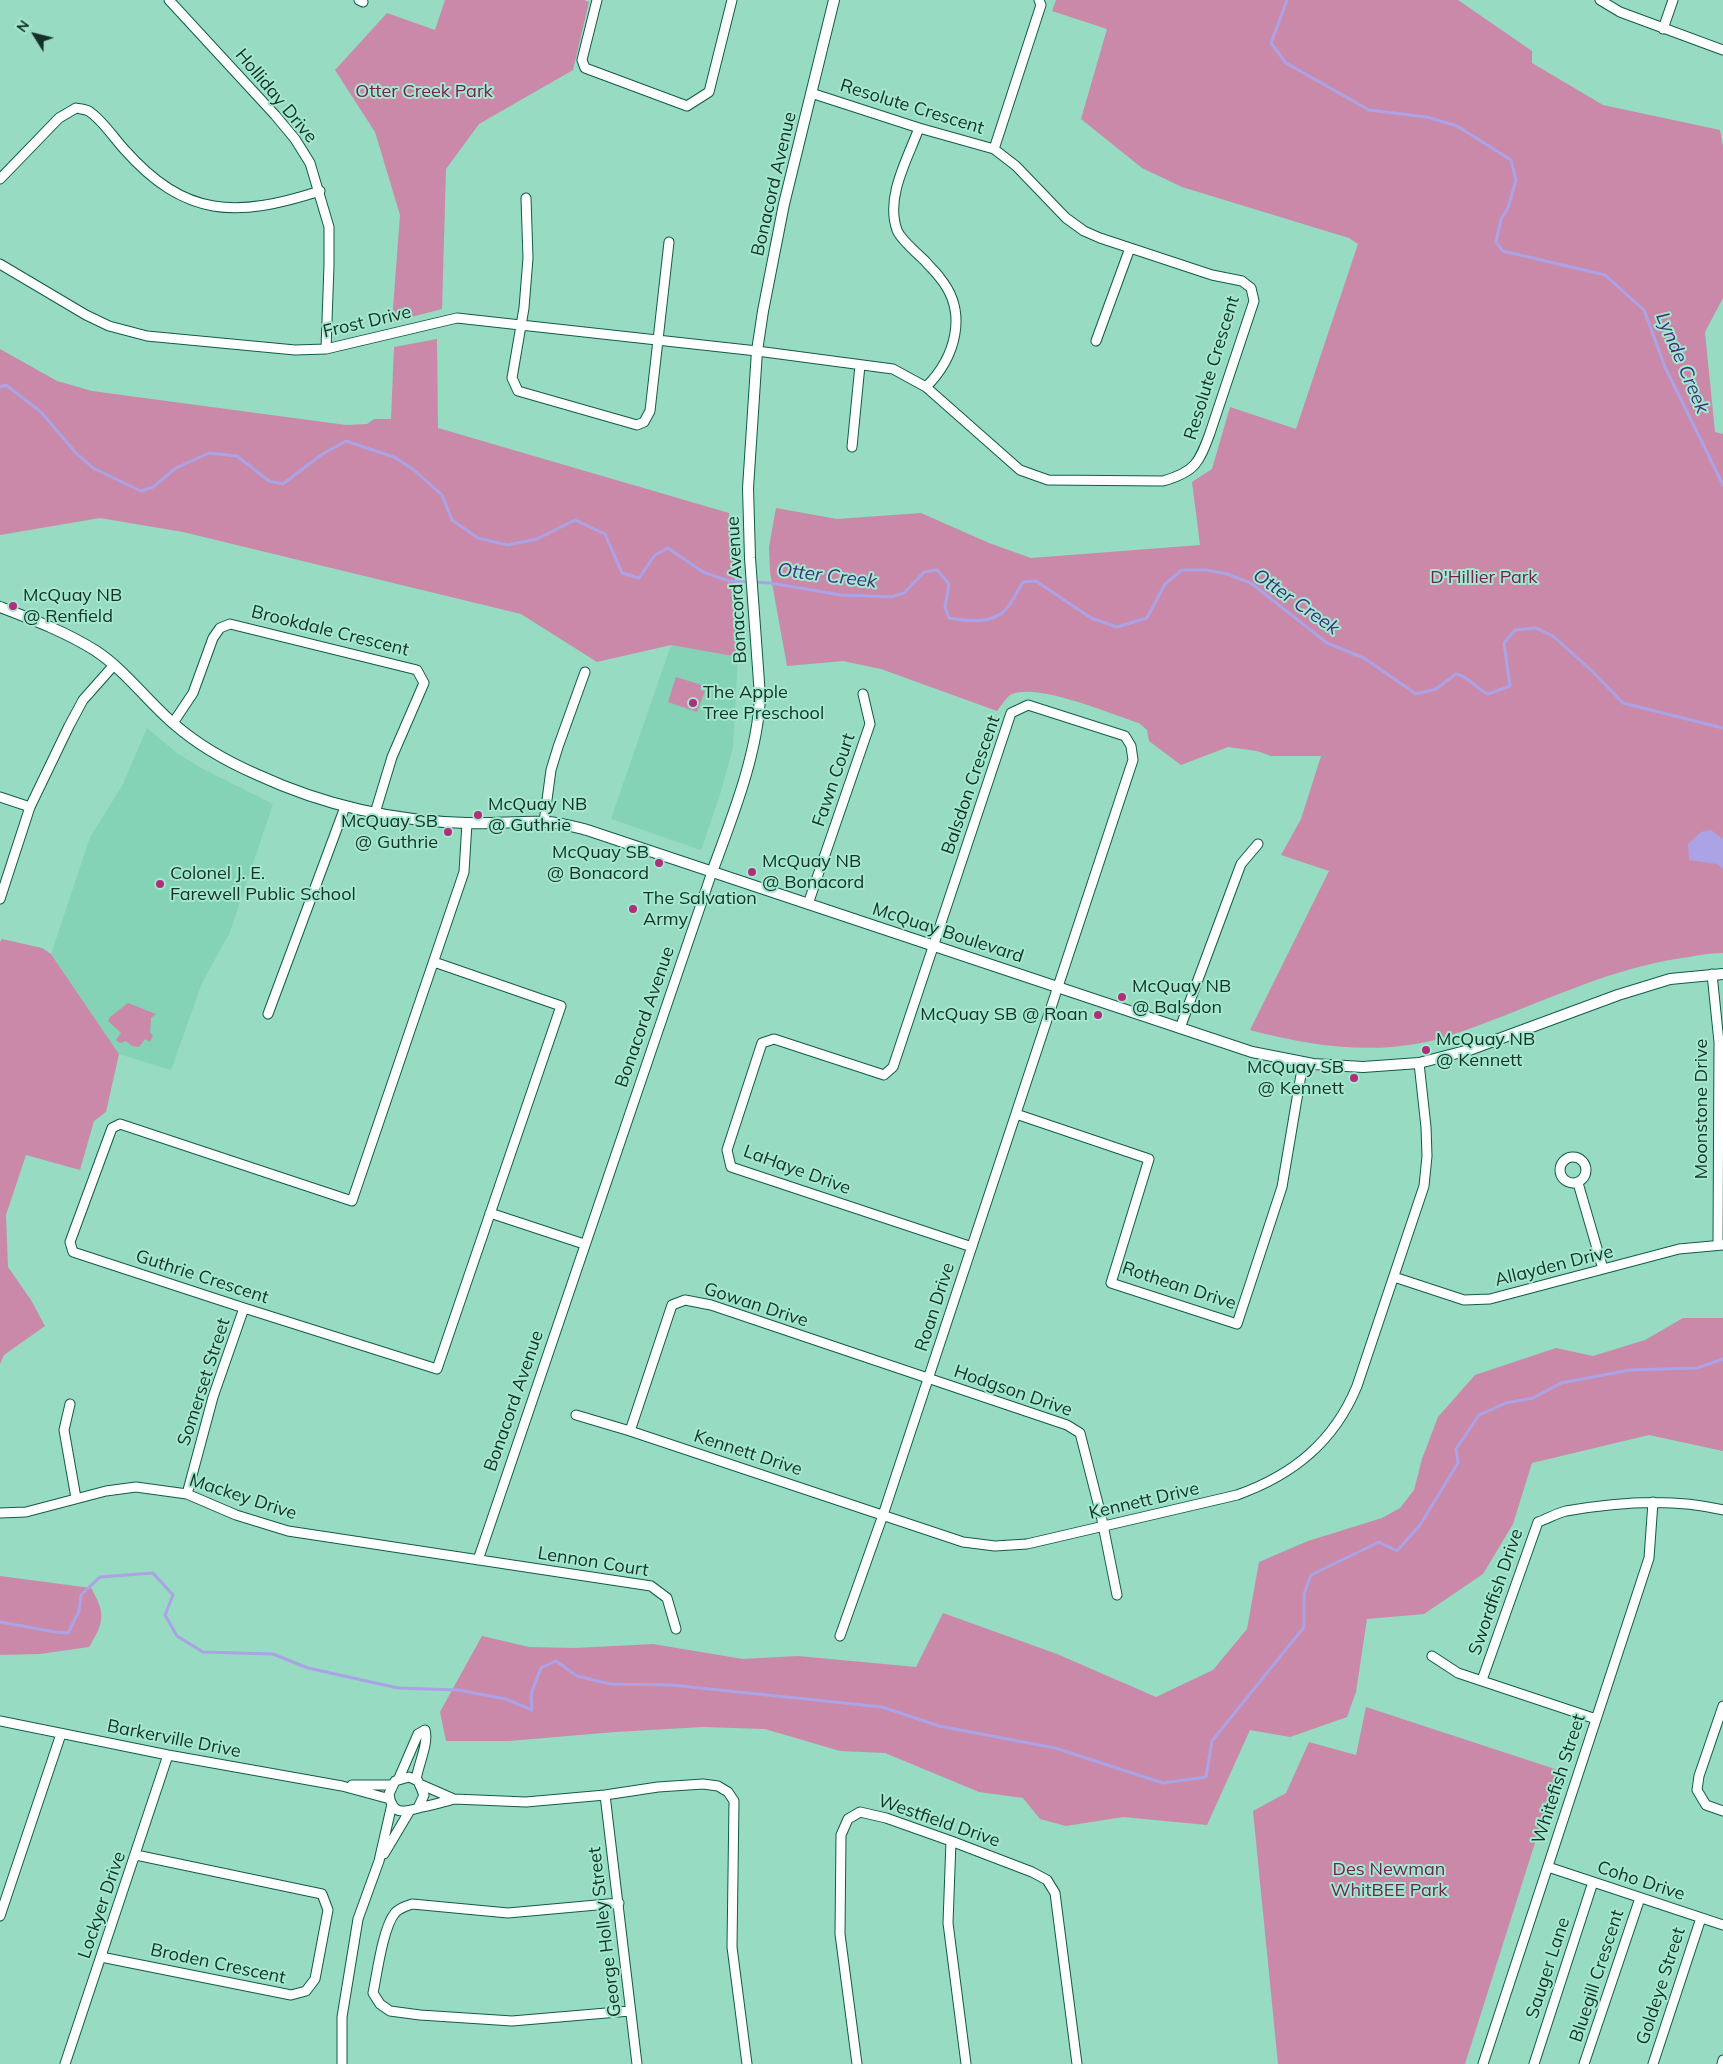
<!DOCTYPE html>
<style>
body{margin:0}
#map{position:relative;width:1723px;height:2064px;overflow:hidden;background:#96dbc2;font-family:Mulish,sans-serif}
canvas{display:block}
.north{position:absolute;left:10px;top:10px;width:50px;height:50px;-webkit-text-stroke:4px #a3e8cf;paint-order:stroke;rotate:306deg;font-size:14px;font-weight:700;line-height:20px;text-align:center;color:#143027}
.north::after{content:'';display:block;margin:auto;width:18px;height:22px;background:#143027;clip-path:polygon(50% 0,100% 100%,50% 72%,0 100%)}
</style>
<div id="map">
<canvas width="1723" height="2064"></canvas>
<div class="north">N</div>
</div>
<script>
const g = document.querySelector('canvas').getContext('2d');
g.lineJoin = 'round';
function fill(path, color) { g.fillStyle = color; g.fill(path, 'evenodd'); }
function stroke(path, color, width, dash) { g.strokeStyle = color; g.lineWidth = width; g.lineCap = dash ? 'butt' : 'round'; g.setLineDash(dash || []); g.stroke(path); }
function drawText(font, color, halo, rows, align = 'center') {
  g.font = font + ' Mulish,sans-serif'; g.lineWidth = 4; g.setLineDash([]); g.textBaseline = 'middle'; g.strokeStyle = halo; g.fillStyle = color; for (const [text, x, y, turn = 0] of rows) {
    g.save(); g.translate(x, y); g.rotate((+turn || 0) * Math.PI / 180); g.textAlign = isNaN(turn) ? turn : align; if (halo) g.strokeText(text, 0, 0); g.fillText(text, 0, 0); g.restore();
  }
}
fill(new Path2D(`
 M671,645L738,657L733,748L719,798L701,850L611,819Z
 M147,728L177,753L203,769L273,804L230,932L202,983L171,1070L119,1054L51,954L90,837L122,786Z`), '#84d3b7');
fill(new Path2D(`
 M445,0H584L589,2L573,70L479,124L446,169L442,309L392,322L400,215L375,132L335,70L387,13L435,30Z
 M1056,0H1458L1532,51V63L1603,105L1720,130L1723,147V298L1705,332L1715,432L1723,434V953C1709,953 1695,956 1682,958C1600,970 1526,1011 1448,1036C1384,1057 1313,1047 1250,1030L1329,871L1281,855L1301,819L1321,756H1271L1257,751L1228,747L1181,765L1149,741L1147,730L1139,723C1111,714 1039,683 1012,694C1007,696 1001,706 997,711L881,669L843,661L787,666L770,572L769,547L776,508L837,519L921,513L989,543L1031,558L1200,545L1192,482L1212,469L1230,407L1296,429L1358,244L1349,238L1182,187L1142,168L1081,119L1107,29L1052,11Z
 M437,339L438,428L729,513L738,615V657L671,645L597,662L521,614L183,532L100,518L0,535V349L57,381L92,391L346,425L367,424L374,419H391L394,347Z
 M676,677L702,685L700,690L705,691L697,712L668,702Z
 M2,939L42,948L51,954L119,1054L106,1112L94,1121L80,1170L26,1155L6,1215L8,1267L31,1300L45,1326L4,1355L0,1364V942Z
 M128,1003L156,1014L151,1018L150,1033L153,1035L150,1042L145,1039L139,1047L132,1046L126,1041L120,1043L116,1040L121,1033L108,1021L110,1017Z
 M1683,1318H1723V1451L1649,1435L1532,1463L1513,1524L1483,1574L1424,1614L1367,1619L1356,1692L1347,1717L1290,1737L1250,1730L1207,1825L1123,1817L1066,1826L1040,1819L1023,1798L979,1792L885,1753L840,1751L765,1729L702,1727L615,1732L509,1741H446L440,1712L482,1636L529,1647L575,1648L653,1644L743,1659L798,1656L916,1667L943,1613L1057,1654L1156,1697L1213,1670L1247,1629L1259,1562L1308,1541L1382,1518L1400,1508L1414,1490L1422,1459L1438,1417L1475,1375L1556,1348L1593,1356L1645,1340Z
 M0,1576L91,1588C106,1613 104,1623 89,1647L40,1654L0,1655Z
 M1366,1707L1558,1770L1465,2064H1278L1253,1811L1286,1793L1309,1742L1356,1755Z`), '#ca89a8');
fill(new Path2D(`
 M1711,830L1723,839V869L1717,864L1689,860L1688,844L1701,832Z`), '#aba3e6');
stroke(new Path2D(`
 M1287,0L1271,43L1286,63L1369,110L1427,117L1457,126L1511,160L1516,180L1508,208L1501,219L1496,242L1503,251L1605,275L1644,310L1665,367L1723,485
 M0,387L6,385L41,412L76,453L93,468L141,491L153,487L176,468L209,453L237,456L269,481L283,484L321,455L346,441L394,457L414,470L442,495L452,520L478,538L507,545L537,539L575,520L605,534L622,573L639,578L655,555L668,548L703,572L729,581L770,583L841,595L891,597L904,593L924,572L937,570L949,584L945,607L949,618C965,621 994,624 1006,609C1013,602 1018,590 1023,582L1036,581L1091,618L1117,627L1147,618L1165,584L1182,570H1206L1227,574L1251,583L1327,643L1364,658L1416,694L1436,689L1456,674C1470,677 1476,689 1488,694L1510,686L1504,643L1515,630L1536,628L1553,636L1591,670L1623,703L1723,728
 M0,1622L55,1632L68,1633L79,1611L81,1595L100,1577L153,1573L173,1595L165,1615L177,1636L203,1652L273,1654L308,1668L398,1688L458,1690L506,1699L532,1710L531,1694L541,1668L556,1661L577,1676L610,1684L671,1685L882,1707L939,1726L1055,1748L1163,1783L1206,1777L1212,1741L1304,1627V1594L1311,1575L1379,1542L1397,1551L1420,1525L1458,1463L1456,1449L1479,1415L1506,1403L1533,1398L1561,1383L1630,1370L1697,1368L1723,1359`), '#aba3e6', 3);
const minor = new Path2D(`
 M169,0L275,115L295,139L310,163L329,227V265L326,349
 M359,0L363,2
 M597,0L582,60L585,68L687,106L709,92L732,0
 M1600,0L1620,12L1723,50
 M1663,29L1673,0
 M919,128C908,158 885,197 897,230C900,239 918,254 925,261C930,267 936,272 940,278C969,313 955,358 926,387
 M994,149L1041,5L1039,0
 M0,179L59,118L76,108C80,109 87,109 90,112C102,120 114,138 124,149C185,218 236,218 320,191
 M526,198L528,258L524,308L512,378L518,391L637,425L644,422L650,411L669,242
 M0,264L86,315L109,326L147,336L295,350L326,349L457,318L757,351L893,369L926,387L1020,470L1048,480L1163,481C1195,472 1199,463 1210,433L1254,301L1251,288L1242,281L1212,275L1100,238L1084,231L1066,218L1016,166L994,149L919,128L811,93
 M1096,341L1130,248
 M852,447L860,365
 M173,723L193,693L213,638L220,628L230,624L417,670L424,683L392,757L375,813
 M0,797L30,807
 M544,822L551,770L558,747L585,672
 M0,899L30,807L69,726L83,700L114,665
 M808,904L870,724L863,694
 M434,962L561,1006L437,1369L244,1308L73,1252L70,1242L112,1128L120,1124L352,1201L464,872L467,823
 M1712,974L1719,1042L1718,1245
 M268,1014L345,807
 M1180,1028L1241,864L1258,844
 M1016,1114L1149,1159L1111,1283L1237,1324L1282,1187L1303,1063
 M1560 1170a13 13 0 1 1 26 0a13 13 0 1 1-26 0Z
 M1578,1183L1603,1269
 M490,1213L584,1244
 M1394,1277L1464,1300L1490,1299L1679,1249L1723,1245
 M70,1404L64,1430L76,1498
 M576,1415L630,1431L963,1542L995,1546L1027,1544L1237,1495C1293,1475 1334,1442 1357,1386L1424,1186L1427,1156L1426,1127L1419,1063
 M630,1431L672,1305L685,1300L711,1305L1067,1425L1080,1433L1101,1515L1117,1595
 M187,1494L213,1397L244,1308
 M0,1513L26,1512L106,1491L136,1487L187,1494L236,1515L288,1531L651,1586L667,1598L676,1629
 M478,1560L712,872
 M840,1636L883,1515L1133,760L1131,746L1125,736L1028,705L1011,713L893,1067L884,1075L774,1039L762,1043L727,1150L731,1167L972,1247
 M1432,1656L1458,1673L1596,1719
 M1482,1680L1538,1522C1547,1519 1557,1513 1566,1511C1616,1502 1674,1498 1723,1510
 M1723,1706L1699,1776L1697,1790L1706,1805L1723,1811
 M0,1721L168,1755L342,1786L390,1799
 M399,1778L418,1734L425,1730C429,1743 418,1765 416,1780
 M352,1785H392
 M422,1785L454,1799L526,1802L605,1795L658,1787L703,1784L718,1786L728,1792L734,1801L732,1947L747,2064
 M605,1795L637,2064
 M418,1808L424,1795L418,1781L409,1777L395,1781L389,1794C392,1818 407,1811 422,1807C433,1805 443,1802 454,1799
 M951,1841L948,1923L966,2064
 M384,1854L409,1812
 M1548,1867L1723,1925
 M619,1903L508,1913L412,1904C406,1906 399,1908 395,1913C383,1927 377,1974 373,1993L380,2004L390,2011L420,2015L512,2021L630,2011
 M0,1916L61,1734
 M101,1957L291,1995L306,1991L315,1979L328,1910L322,1894L136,1855
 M65,2064L168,1755
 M342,2064V2017L358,1919L379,1861L392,1804
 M857,2064L840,1934L841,1835L848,1819L860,1812L886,1818L951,1841L1032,1872L1047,1880L1055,1893L1077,2064
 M1483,2064L1649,1558L1653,1502
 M1534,2064L1593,1882
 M1584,2064L1640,1898
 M1653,2064L1701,1918
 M1722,2064L1723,2060`);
const tertiary = new Path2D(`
 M0,607C34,620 66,632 96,651C126,671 147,701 174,724C198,745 228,762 258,775C323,805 395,821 467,823C493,824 520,821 546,822C560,822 574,827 587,830L1252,1052L1313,1064L1363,1067L1419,1063L1469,1050L1618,995L1670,979L1723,974
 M712,872C732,818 758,753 760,696L750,558L748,488L757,351L763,311L784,204L834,0`);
stroke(minor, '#115c47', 11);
stroke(tertiary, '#115c47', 12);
stroke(minor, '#fff', 9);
stroke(tertiary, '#fff', 10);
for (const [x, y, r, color] of [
 [13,606,5,"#b02f7a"],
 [693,703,5,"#b02f7a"],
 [478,815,5,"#b02f7a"],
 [448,832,5,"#b02f7a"],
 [659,863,5,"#b02f7a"],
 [752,872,5,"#b02f7a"],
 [160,884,5,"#b02f7a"],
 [633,909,5,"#b02f7a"],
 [1122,997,5,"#b02f7a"],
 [1098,1015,5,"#b02f7a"],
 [1426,1050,5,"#b02f7a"],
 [1354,1078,5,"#b02f7a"]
]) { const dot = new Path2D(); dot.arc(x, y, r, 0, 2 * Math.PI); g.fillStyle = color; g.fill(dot); stroke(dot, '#a3e8cf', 2); }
drawText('18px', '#742251', '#a3e8cf', [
 ["Otter Creek Park",424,92],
 ["D'Hillier Park",1484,578],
 ["Des Newman",1389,1870],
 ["WhitBEE Park",1389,1891]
]);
drawText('18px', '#143027', '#a3e8cf', [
 ["Holliday Drive",276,96,50],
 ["Resolute Crescent",912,107,17],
 ["Bonacord Avenue",774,184,-77],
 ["Frost Drive",367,322,-13],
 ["Resolute Crescent",1212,368,-73],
 ["Bonacord Avenue",737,590,-93],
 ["Brookdale Crescent",330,631,14],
 ["Fawn Court",834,780,-71],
 ["Balsdon Crescent",971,785,-71],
 ["McQuay Boulevard",948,933,18],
 ["Bonacord Avenue",645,1017,-71],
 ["Moonstone Drive",1702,1109,-90],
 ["LaHaye Drive",797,1170,20],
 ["Allayden Drive",1554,1266,-14],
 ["Guthrie Crescent",202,1277,18],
 ["Rothean Drive",1179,1286,18],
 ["Gowan Drive",756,1305,18],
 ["Roan Drive",935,1307,-72],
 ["Somerset Street",204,1382,-72],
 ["Hodgson Drive",1013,1391,19],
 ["Bonacord Avenue",514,1401,-71],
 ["Kennett Drive",748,1453,18],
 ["Mackey Drive",243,1497,18],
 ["Kennett Drive",1144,1501,-13],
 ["Lennon Court",593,1562,9],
 ["Swordfish Drive",1496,1592,-71],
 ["Barkerville Drive",174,1739,11],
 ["Whitefish Street",1559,1779,-72],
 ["Westfield Drive",939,1821,19],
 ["Coho Drive",1641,1881,18],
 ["Lockyer Drive",102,1905,-71],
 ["George Holley Street",605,1932,-97],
 ["Broden Crescent",218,1964,12],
 ["Sauger Lane",1548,1968,-72],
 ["Bluegill Crescent",1597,1976,-72],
 ["Goldeye Street",1661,1986,-72]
]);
drawText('18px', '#143027', '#a3e8cf', [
 ["McQuay NB",23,596],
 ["@ Renfield",23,617],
 ["The Apple",703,693],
 ["Tree Preschool",703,714],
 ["McQuay NB",488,805],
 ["@ Guthrie",488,826],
 ["McQuay SB",438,822,"right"],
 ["@ Guthrie",438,843,"right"],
 ["McQuay SB",649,853,"right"],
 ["@ Bonacord",649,874,"right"],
 ["McQuay NB",762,862],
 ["@ Bonacord",762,883],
 ["Colonel J. E.",170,874],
 ["Farewell Public School",170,895],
 ["The Salvation",643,899],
 ["Army",643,920],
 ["McQuay NB",1132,987],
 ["@ Balsdon",1132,1008],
 ["McQuay SB @ Roan",1088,1015,"right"],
 ["McQuay NB",1436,1040],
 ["@ Kennett",1436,1061],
 ["McQuay SB",1344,1068,"right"],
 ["@ Kennett",1344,1089,"right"]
], 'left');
drawText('italic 19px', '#41307d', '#a3e8cf', [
 ["Lynde Creek",1682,363,67],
 ["Otter Creek",827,576,7],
 ["Otter Creek",1296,602,35]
]);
</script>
